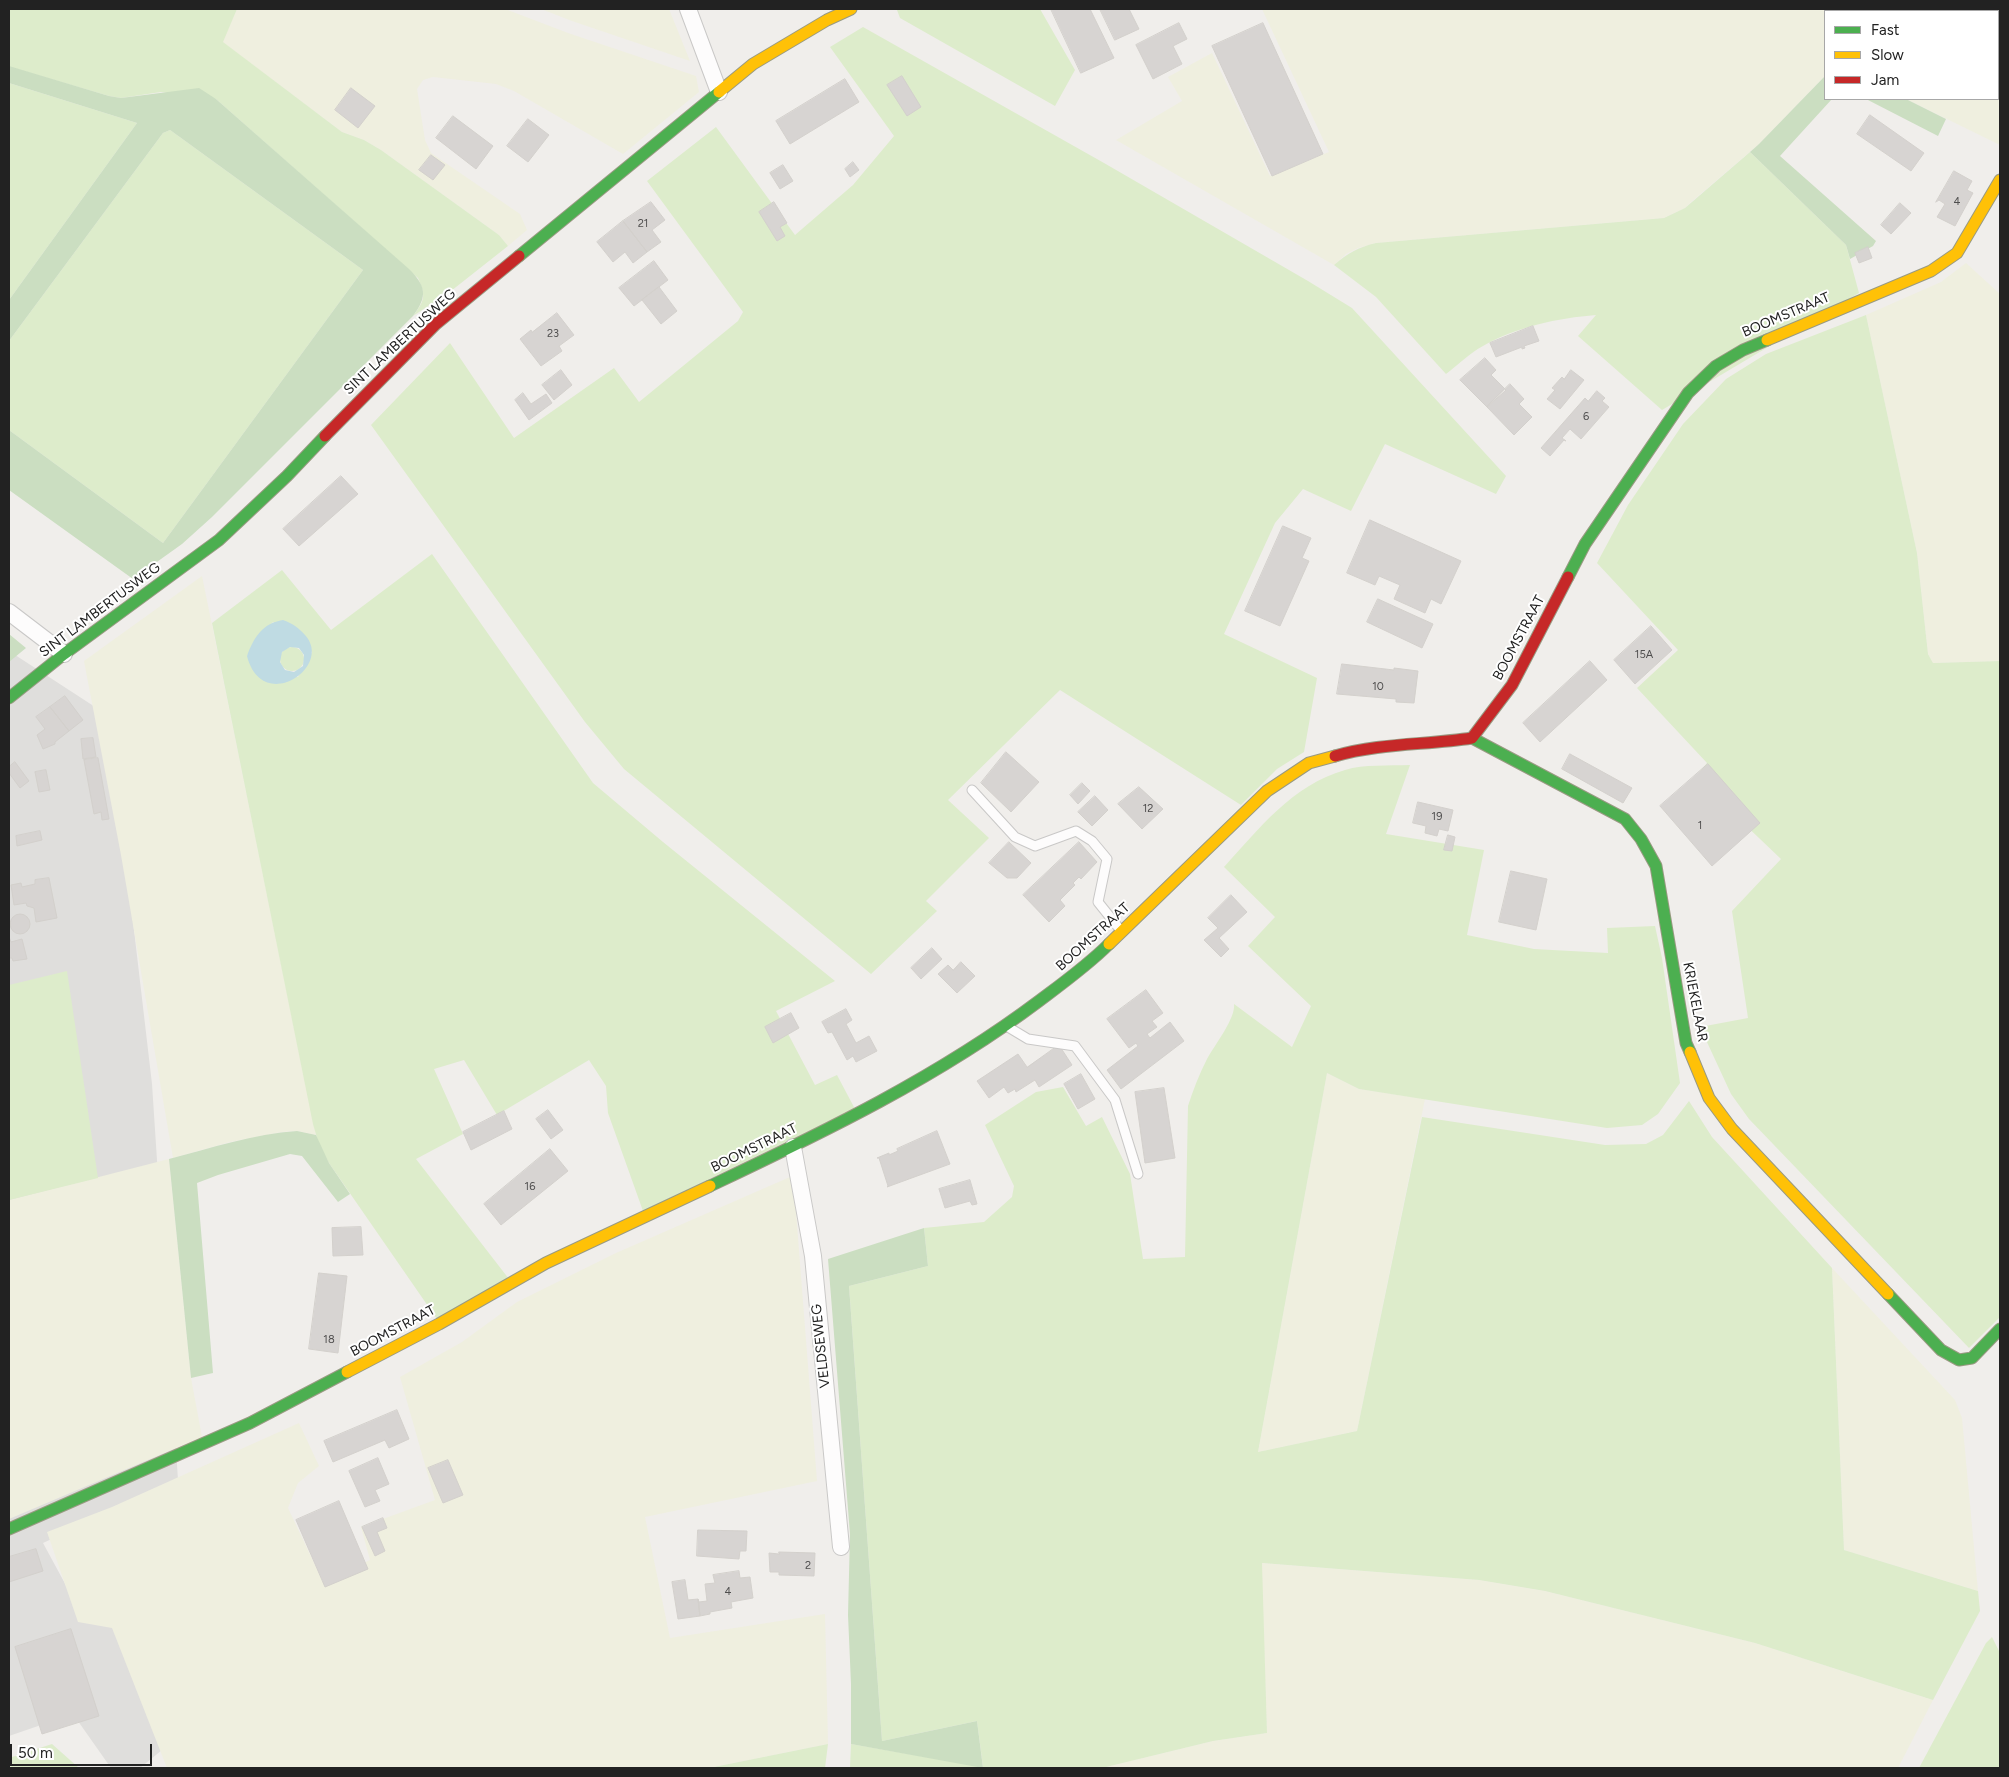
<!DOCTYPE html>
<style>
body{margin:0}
#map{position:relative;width:2009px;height:1777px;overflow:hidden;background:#f0eeeb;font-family:Figtree,sans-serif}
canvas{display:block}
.frame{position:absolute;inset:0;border:10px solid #222;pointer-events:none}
.legend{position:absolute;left:1824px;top:10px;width:175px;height:90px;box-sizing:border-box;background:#fff;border:1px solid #a7a7a7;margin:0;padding:6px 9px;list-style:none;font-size:15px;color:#222}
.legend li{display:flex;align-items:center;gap:10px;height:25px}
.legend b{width:25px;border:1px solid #a7a7a7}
.scale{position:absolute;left:10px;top:1744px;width:142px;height:22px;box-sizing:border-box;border:2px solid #222;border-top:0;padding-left:6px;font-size:15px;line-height:18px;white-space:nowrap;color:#222;-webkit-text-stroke:4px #fff;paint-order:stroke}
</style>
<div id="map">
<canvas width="2009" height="1777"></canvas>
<div class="frame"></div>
<ul class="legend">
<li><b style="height:6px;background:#4caf50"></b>Fast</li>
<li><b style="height:6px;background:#ffc107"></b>Slow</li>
<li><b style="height:6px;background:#c62828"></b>Jam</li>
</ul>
<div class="scale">50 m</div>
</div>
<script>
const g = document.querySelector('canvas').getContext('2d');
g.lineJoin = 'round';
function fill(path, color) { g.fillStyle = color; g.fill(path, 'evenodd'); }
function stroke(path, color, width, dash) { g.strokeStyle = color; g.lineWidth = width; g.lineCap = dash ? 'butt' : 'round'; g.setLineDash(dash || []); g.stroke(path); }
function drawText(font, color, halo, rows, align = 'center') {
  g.font = font + ' Figtree,sans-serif'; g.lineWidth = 4; g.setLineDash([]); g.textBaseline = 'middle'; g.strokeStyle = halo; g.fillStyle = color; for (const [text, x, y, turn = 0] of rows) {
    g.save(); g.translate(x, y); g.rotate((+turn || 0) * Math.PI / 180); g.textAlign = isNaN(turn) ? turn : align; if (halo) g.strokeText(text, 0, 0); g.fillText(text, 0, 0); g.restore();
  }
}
fill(new Path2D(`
 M9,651L109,716L152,1084L178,1480L43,1543L75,1602L125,1634L173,1741L140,1768H111L73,1714L9,1736Z`), '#dfdedc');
fill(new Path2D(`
 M237,9H505L568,33L696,76L699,92L623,154L514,91L496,84L433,77L423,80L417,89L425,140L431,153L520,214L527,230L508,246L499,235L381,150L364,140L342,132L222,42Z
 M541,9H669L690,61L572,21Z
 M1262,9H2000V145L1906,99H1998V11H1825V76L1759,144L1691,202L1685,208L1664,218L1376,243L1358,248L1346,254L1334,265L1116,140L1182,101L1168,77L1212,53L1270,176L1329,152Z
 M1966,263L2000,294V661L1933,663L1928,654L1917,553L1866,315L1941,282Z
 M202,576L316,1135L297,1131L282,1132L230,1142L173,1158L121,855L84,661Z
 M1327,1073L1359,1089L1425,1099L1357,1431L1258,1452Z
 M169,1159L191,1378L202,1437L9,1519V1200Z
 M790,1177L796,1212L817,1481L645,1517L670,1638L825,1614L828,1744L709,1768H167L112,1628L78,1622L47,1532L112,1507L299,1423L319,1466L298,1483L288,1508L323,1582L370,1560L361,1527L435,1500L400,1377L462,1342L517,1302L616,1253Z
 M1832,1268L1955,1400L1962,1418L1978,1591L1844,1550Z
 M1261,1563L1479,1580L1545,1591L1755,1643L1933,1700L1898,1768H1102L1213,1741L1267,1733Z`), '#efefdf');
fill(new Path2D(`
 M9,9H237L223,42L342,132L364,140L381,150L499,235L508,246L451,291L413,316C425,300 426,296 418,278L216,99L161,92L121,98L109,96L10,67Z
 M899,9H1040L1075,70L1055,106L900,18L897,10Z
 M863,27L1104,163L1308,281L1352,308L1506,476L1496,494L1385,444L1351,511L1303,489L1275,523L1224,634L1317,678L1304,752L1277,769L1241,805L1060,690L948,800L989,838L926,901L937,911L871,974L624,769L585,722L371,425L450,343L514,438L614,368L639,402L738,321L743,312L647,181L716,127L795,235L853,185L894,136L830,47Z
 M9,83L137,123L9,300Z
 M170,130L363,270L163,543L9,430V341L163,133Z
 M1750,152L1846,245L1859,293L1662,410L1578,336L1596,315C1558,318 1516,327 1483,346C1470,353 1458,365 1446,374L1376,297L1334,265C1348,253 1359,247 1376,243L1664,218L1685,208Z
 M1866,315L1917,553L1928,654L1933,663L2000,661V1317L1969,1348L1749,1119L1731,1094L1700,1027L1748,1018L1732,911L1781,859L1695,777L1707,763L1637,688L1678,650L1597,563L1628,505L1683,424L1726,379L1766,354Z
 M432,554L593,783L663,842L835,981L776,1011L815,1085L837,1075L855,1109L643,1211L608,1113L606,1086L589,1060L497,1115L464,1060L434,1069L463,1134L416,1159L509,1279L439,1322L329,1163L319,1145L313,1124L212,623L282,570L331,630ZM273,622L312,652L298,677L247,656Z
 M280 659a12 12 0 1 1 24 0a12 12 0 1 1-24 0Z
 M1410,765L1386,834L1484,850L1467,935L1534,949L1608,953L1607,928L1655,926L1662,958L1680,1083L1658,1114L1642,1125L1607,1128L1359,1089L1327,1073L1258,1452L1357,1431L1422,1117L1605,1145L1646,1144L1663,1135L1689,1101L1712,1137L1832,1268L1844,1550L1978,1591L1980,1611L1933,1700L1755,1643L1545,1591L1479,1580L1262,1563L1267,1733L1213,1741L1102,1768H850L851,1744L983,1767L977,1721L882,1741L849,1286L928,1266L924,1228L984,1222L1012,1197L1014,1186L985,1125L1036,1092L1063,1087L1086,1126L1102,1117L1130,1174L1143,1259L1185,1257L1188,1106C1193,1090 1199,1075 1207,1059C1214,1046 1236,1018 1234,1004L1292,1047L1311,1006L1248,946L1275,917L1224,867C1259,829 1292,785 1345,770C1364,764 1389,766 1410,765Z
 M67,971L98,1178L9,1200V985Z
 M1992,1637L2000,1653V1768H1919L1986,1643Z
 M52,1744L79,1768H9V1758Z
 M828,1744L825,1768H709Z`), '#ddeccb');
fill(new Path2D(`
 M9,66L109,96L121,98L199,88L216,99L409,269C426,286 428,296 413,316L212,517L182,544L133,579L9,490V430L163,543L363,270L170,130L163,133L9,341V300L137,123L9,83Z
 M1825,76V99H1832L1780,156L1876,241L1873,246L1850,259L1846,245L1750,152L1759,144Z
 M1866,99H1906L1946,119L1938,136Z
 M9,634L26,648L9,662Z
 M297,1131L316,1135L329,1163L350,1194L338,1202L302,1156L290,1154L218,1175L197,1183L213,1373L191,1378L169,1159C211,1148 254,1134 297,1131Z
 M924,1228L928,1266L849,1286L882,1741L977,1721L983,1768L851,1744V1684L848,1615L850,1534L828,1259Z`), '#cbdec1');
fill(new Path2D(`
 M283,620C292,623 299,628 305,635C334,667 262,715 247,656C254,637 263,623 283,620ZM290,647L299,648L304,655L303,666L294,672L285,670L280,662L282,652Z`), '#bfdbe3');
const building = new Path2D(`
 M1051,9H1090L1114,58L1081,73Z
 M1100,9H1129L1139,29L1115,40Z
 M1179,23L1187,39L1173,46L1182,64L1153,79L1136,45Z
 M1263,23L1323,154L1272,176L1212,46Z
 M902,76L921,107L907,116L887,85Z
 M845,79L859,102L790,144L776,121Z
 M351,88L375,106L358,128L335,110Z
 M1870,115L1924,153L1911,171L1857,134Z
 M453,116L493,146L476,169L436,138Z
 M528,119L549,135L528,162L507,146Z
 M431,155L445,165L433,180L419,170Z
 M853,162L859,170L850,177L845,169Z
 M783,165L793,181L780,189L770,173Z
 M1954,171L1972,181L1967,190L1973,193L1955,226L1937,217L1945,204L1939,200L1936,202Z
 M651,202L665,220L652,230L661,242L647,252L623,221Z
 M774,202L787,223L780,227L785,236L777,241L759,212Z
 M1900,203L1911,213L1891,234L1881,225Z
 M623,221L647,252L633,263L625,252L613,262L597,242Z
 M1868,247L1872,258L1859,263L1855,253Z
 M654,261L668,280L634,306L619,288Z
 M659,287L677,311L661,324L642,300Z
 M557,313L574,335L559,346L562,351L541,366L520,339L531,330L532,332Z
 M1533,326L1539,341L1524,346L1525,348L1522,349V347L1496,357L1490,343Z
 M1485,358L1496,370L1491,375L1506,390L1487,407L1460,380Z
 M561,370L572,385L554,400L542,385Z
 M1571,370L1584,380L1560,409L1547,399L1555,390L1552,388L1562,377L1564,379Z
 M1510,384L1524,399L1519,404L1532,417L1514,435L1487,407Z
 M1597,391L1605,398L1602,401L1609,407L1581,439L1570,429L1562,438L1566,441L1564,440L1550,456L1541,448L1585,398L1588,401Z
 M523,393L531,404L546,394L552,403L529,420L515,400Z
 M341,476L358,494L299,546L283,529Z
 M1370,520L1461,561L1441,604L1431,599L1425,613L1394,599L1400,585L1379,576L1375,585L1347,573Z
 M1283,526L1311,538L1302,558L1309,561L1280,626L1245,611Z
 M1378,599L1433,624L1422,648L1367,622Z
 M1651,626L1672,650L1635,684L1614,660Z
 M1590,661L1607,680L1540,742L1523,723Z
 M1342,664L1394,670V668L1418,671L1414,703L1396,702V699L1337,694Z
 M65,696L83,720L69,731L50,707Z
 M50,707L69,731L55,742V744L43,749L37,735L45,729L36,717Z
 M93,738L96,757L83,759L81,739Z
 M1006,752L1039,782L1011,812L981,783Z
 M1570,754L1632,788L1623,803L1562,769Z
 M98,758L109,819L102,820L101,812L94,814L84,760Z
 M15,762L29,781L20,788L9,773V767Z
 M1708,764L1760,823L1712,866L1660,806Z
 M46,770L50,790L39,792L35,772Z
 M1082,783L1090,791L1078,804L1070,795Z
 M1139,787L1163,809L1142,829L1118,804Z
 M1095,796L1108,810L1092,826L1078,812Z
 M1418,802L1453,810L1448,831L1439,829L1437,836L1425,833L1426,826L1413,823Z
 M40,831L42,840L17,846L16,836Z
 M1448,835L1455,837L1452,851L1444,850Z
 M1009,842L1031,863L1017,878H1007L989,863Z
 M1079,842L1097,862L1081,879L1079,877L1073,883L1075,885L1060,900L1065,906L1049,922L1023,895Z
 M1511,871L1547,879L1536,930L1499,922Z
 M49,878L57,918L36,922L34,908L27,906L26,903L14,905L11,885L21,883L22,887L35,884V880Z
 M1231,895L1247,912L1219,938L1229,949L1221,957L1204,940L1218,928L1208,918Z
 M10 924a10 10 0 1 1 20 0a10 10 0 1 1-20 0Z
 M9,937L11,942L22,939L27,959L13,961L12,958H9Z
 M932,948L942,959L921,979L911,968Z
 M961,962L975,976L957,993L938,974L948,965L953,970Z
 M1146,990L1163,1013L1152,1021L1157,1027L1147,1034L1150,1038L1170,1022L1184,1041L1121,1089L1107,1070L1138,1046L1136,1043L1129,1048L1107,1019Z
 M846,1009L852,1020L846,1024L856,1043L869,1036L877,1051L856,1062L853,1056L847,1060L832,1032L828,1033L822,1022Z
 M791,1013L799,1028L773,1043L765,1027Z
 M1059,1045L1072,1065L1039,1087L1035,1080L1016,1092L1015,1089L1008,1093L1004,1087L989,1098L977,1081L1018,1054L1027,1067Z
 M1081,1074L1095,1099L1078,1109L1064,1084Z
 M1164,1088L1175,1158L1145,1163L1135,1092Z
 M548,1110L563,1130L551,1139L536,1119Z
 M504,1111L512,1129L471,1150L463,1132Z
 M937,1131L950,1164L887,1187L888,1186L879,1158H877L889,1153V1155L898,1151L897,1149Z
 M550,1149L568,1171L501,1225L484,1204Z
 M970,1180L977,1204L972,1205L970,1201L945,1208L939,1189Z
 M361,1227L363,1255L333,1256L332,1228Z
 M319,1273L347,1276L338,1353L309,1349Z
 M397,1410L409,1439L389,1448L385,1440L333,1462L324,1441Z
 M378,1458L389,1484L375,1490L380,1501L365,1507L349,1471Z
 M448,1460L463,1495L443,1503L428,1468Z
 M339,1501L368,1569L325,1587L296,1520Z
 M383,1518L387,1528L377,1532L385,1551L375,1556L362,1527Z
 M698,1530L747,1531L746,1551H740L739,1559L697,1556Z
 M36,1549L43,1571L9,1582V1557Z
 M779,1552L815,1553L814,1576L779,1575V1572H770L769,1553L779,1554Z
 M739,1571L740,1578L750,1577L753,1598L731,1602L732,1608L710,1612V1614L700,1616L698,1599L699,1602L707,1601L705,1584L715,1583L713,1575Z
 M685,1580L688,1600L698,1599L700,1616L678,1619L672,1582Z
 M71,1629L99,1716L42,1734L15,1647Z`);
fill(building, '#d7d4d2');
stroke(building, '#d3d0cc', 1);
const lane = new Path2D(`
 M972,790L1015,837L1035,846L1076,831L1092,841L1107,859L1098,902L1122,932
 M1008,1027L1028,1039L1075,1046L1115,1100L1138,1174`);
const street = new Path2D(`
 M688,9L719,92
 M9,612L64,654
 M793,1147L813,1256L841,1547`);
const fast = new Path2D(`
 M519,256L719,92
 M1568,577L1585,544L1688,393L1716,366L1743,350L1767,340
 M9,698L64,654L219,540L287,476L325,436
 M1472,738L1625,819L1641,839L1656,866L1686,1043L1690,1052
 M710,1186C824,1132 938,1077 1039,1001C1063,983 1088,965 1109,944
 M1888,1294L1941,1350L1959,1360L1972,1358L2000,1329
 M9,1529L250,1423L347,1372`);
const slow = new Path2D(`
 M719,92L753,64L827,20L851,9
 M1767,340L1931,271L1957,253L2000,180
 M1109,944L1267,791L1309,763L1335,756
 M1690,1052L1709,1098L1732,1129L1888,1294
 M347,1372L439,1324L546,1263L710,1186`);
const jam = new Path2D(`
 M325,436L436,324L519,256
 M1335,756C1379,743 1427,745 1472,738L1512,685L1568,577`);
stroke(lane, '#c9c8c7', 11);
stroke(street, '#c9c8c7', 18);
stroke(fast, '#999a82', 13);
stroke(slow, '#999a82', 13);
stroke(jam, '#999a82', 13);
stroke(lane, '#fdfcfc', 9);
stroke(street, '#fdfcfc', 16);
stroke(fast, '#4caf50', 11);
stroke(slow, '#ffc107', 11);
stroke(jam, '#c62828', 11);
drawText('11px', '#4f4e4e', null, [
 ["4",1957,202],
 ["21",643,224],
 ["23",553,334],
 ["6",1586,417],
 ["15A",1644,655],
 ["10",1378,687],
 ["12",1148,809],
 ["19",1437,817],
 ["1",1700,826],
 ["16",530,1187],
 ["18",329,1340],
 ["2",808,1566],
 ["4",728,1592]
]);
drawText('14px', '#222', '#fff', [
 ["BOOMSTRAAT",1786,315,-23],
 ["SINT LAMBERTUSWEG",400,342,-43],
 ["SINT LAMBERTUSWEG",100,610,-37],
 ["BOOMSTRAAT",1519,638,-62],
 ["BOOMSTRAAT",1093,937,-42],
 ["KRIEKELAAR",1695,1002,79],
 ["BOOMSTRAAT",754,1148,-26],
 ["BOOMSTRAAT",393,1331,-28],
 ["VELDSEWEG",821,1346,-96]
]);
</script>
